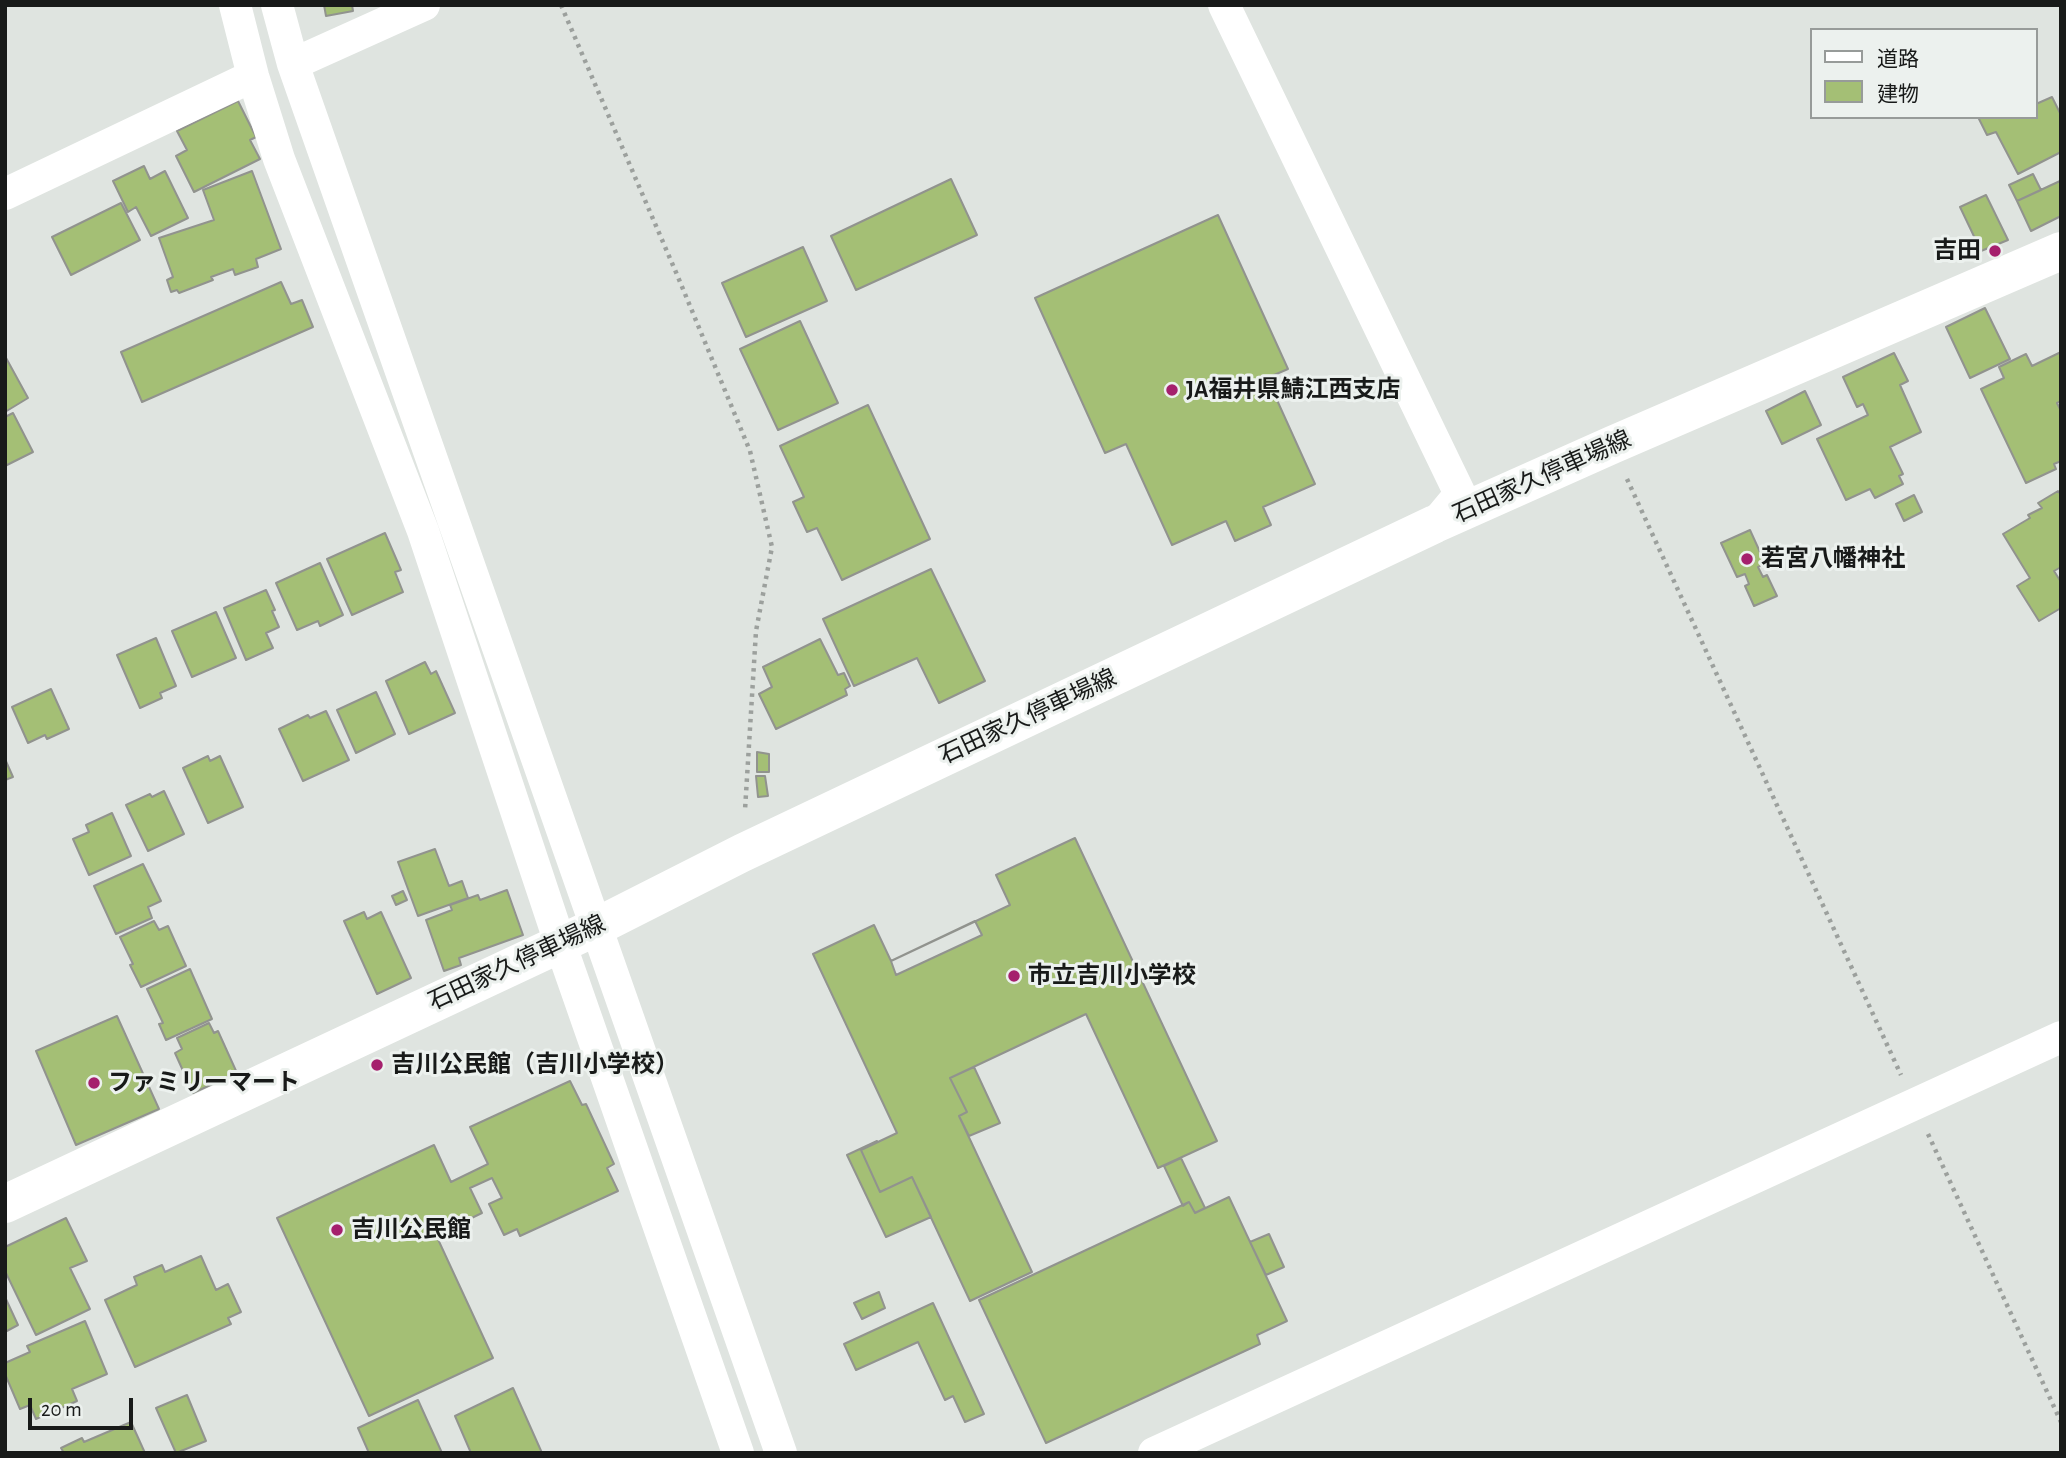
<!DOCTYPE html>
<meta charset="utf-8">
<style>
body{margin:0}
#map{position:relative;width:2066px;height:1458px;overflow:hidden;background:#dfe4e0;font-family:"Alegreya Sans","Noto Sans JP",sans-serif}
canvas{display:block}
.frame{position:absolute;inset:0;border:7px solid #181a19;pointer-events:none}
.legend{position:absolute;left:1810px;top:28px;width:228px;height:91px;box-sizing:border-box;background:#ecf1ee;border:2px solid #979b99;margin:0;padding:9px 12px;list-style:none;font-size:21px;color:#181a19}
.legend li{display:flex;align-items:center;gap:14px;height:35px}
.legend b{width:35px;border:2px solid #979b99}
.scale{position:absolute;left:28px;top:1398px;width:105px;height:32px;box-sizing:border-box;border:4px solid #181a19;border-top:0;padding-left:9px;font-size:21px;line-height:24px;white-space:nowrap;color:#181a19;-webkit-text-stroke:5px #ecf1ee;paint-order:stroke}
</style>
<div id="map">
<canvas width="2066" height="1458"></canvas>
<div class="frame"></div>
<ul class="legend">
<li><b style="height:9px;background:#fff"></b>道路</li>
<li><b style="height:19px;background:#a4bf75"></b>建物</li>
</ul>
<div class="scale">20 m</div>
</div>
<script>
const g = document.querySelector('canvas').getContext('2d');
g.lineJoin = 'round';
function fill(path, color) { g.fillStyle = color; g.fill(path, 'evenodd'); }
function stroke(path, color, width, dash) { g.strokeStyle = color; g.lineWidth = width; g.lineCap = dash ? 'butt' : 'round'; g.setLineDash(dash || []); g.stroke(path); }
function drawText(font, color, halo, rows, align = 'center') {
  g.font = font + ' "Alegreya Sans","Noto Sans JP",sans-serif'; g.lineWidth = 6; g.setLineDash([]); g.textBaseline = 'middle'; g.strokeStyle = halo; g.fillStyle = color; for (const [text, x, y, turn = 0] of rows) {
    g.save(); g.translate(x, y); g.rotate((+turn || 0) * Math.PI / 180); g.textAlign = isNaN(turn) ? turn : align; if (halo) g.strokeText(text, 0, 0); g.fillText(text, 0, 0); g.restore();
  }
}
const building = new Path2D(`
 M324,5H352L353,11L326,16Z
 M2052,97L2061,115V152L2018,174L1996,132L1987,135L1978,117H2036V104Z
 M238,101L256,137L250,140L260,159L194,192L176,156L187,150L177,131Z
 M144,166L150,179L165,171L188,218L151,236L136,207L128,212L113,181Z
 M252,171L281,249L256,259L258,267L235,275L233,269L211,277L213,280L179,293L177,290L171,292L167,280L173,277L159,238L214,220L203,190Z
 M2033,174L2041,190L2017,201L2009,185Z
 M951,179L977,235L856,290L831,236Z
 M2060,181L2061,216L2031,231L2017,201Z
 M1986,195L2008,240L1981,251L1960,207Z
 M121,203L140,240L71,275L52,237Z
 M1218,215L1288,369L1267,378L1315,484L1263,507L1271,525L1235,541L1226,521L1172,545L1126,444L1105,453L1035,298Z
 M803,247L827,301L746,337L722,283Z
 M281,282L291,304L302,300L313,327L142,402L121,352Z
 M1985,308L2010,359L1970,378L1946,327Z
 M800,321L838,403L778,430L740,349Z
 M2061,352V401L2057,403L2061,411V461L2054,464L2056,469L2026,483L1981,389L2004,378L1999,367L2026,354L2032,366Z
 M1894,353L1908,381L1900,385L1921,432L1890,447L1903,474L1899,476L1903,484L1875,498L1870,489L1846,500L1817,439L1868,415L1863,404L1857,407L1843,377Z
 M5,356L28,398L5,412Z
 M1805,391L1821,425L1782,444L1766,411Z
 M868,405L930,539L842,580L817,528L807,532L793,502L804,497L780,446Z
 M13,413L33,452L5,466V417Z
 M2058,491L2061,495V567L2054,571L2061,582V608L2039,621L2017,586L2030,578L2003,534L2030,518L2028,515L2042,508L2038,503Z
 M1914,495L1922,512L1904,521L1896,504Z
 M1750,530L1765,563L1758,567L1763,577L1767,575L1777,596L1754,606L1745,586L1749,584L1745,574L1737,577L1721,543Z
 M385,533L401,570L395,572L403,592L352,615L327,559Z
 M320,563L343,615L320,626L318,621L297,630L276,583Z
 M931,569L985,681L939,703L917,658L854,686L823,619Z
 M266,590L275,610L272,611L279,627L266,633L273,648L246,660L224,608Z
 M216,612L236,658L192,677L172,631Z
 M156,638L176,686L160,693L162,698L140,708L117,655Z
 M820,639L838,675L844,673L850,686L845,689L847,695L776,729L759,694L772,687L763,667Z
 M425,662L431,674L436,671L455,713L409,734L386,681Z
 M51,689L69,729L47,739L45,735L28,743L12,707Z
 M376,692L395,734L356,753L337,710Z
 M326,711L349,760L303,781L279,729L308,715L310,718Z
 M757,752L769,754V772H757Z
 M208,756L210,761L220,756L243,807L208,823L183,768Z
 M5,759L13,777L5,780Z
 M756,776H765L768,796L758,797Z
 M164,791L184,834L148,851L126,805L150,794L152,797Z
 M112,813L131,856L89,875L73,839L89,832L86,825Z
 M1075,838L1217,1141L1158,1168L1086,1014L950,1078L967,1112L959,1116L1032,1272L970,1301L912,1177L880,1192L861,1150L897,1133L813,954L874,925L891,961L1010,905L996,875Z
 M435,849L449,886L462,881L468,898L418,916L398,862Z
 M143,864L161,901L148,907L152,918L116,934L94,886Z
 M507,890L523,935L459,958L461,965L444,971L426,920L452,910L450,905L478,895L480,900Z
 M403,891L407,900L396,905L392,896Z
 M364,912L367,919L381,912L411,978L377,994L344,921Z
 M154,921L159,930L168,926L186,966L141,987L130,965L133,964L120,937Z
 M975,921L982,935L896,975L891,961Z
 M190,969L212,1019L166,1040L159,1024L163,1023L147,989Z
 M117,1016L159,1109L76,1145L36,1051Z
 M209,1023L214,1033L218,1031L237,1073L193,1093L175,1053L182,1049L177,1038Z
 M974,1067L1000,1123L969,1136L959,1116L967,1112L950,1078Z
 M570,1081L582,1105L586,1104L614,1164L607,1168L618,1191L520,1236L517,1229L504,1235L489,1204L502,1198L492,1178L470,1188L482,1213L436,1235L493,1358L369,1416L277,1218L434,1145L451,1182L488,1164L470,1127Z
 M877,1141L861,1150L880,1192L912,1177L931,1217L886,1237L847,1155Z
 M1181,1158L1205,1208L1195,1213L1189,1202L1183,1206L1164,1166Z
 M1229,1197L1287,1321L1257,1335L1260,1344L1046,1443L979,1300L1189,1202L1195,1213Z
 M66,1218L87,1261L70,1268L90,1309L36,1335L5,1271V1247Z
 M1269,1234L1284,1267L1266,1275L1250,1242Z
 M201,1256L216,1290L228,1284L241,1312L228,1318L231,1324L135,1367L105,1300L137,1285L134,1277L162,1265L165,1272Z
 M879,1292L885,1308L862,1319L854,1303Z
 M5,1297L18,1325L5,1332Z
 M933,1303L984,1414L965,1422L953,1396L945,1400L918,1342L856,1370L844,1344Z
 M85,1321L107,1374L72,1389L77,1401L36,1419L30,1405L20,1409L5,1374V1363L30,1352L27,1346Z
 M513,1388L542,1453H471L455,1416Z
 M187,1395L206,1441L176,1453L156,1408Z
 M418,1400L442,1453H369L358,1428Z
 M131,1422L145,1453H64L61,1448L82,1438L84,1442Z`);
fill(building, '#a4bf75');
stroke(building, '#91938e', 2);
stroke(new Path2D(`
 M561,5L678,277L750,451L772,547L756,631L745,810
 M1627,479L1901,1075
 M1928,1134L2061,1422`), '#9ca09d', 4.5, [3.5, 5]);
stroke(new Path2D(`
 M235,5L253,76L279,159L423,531L560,943L738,1453
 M277,5L293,64L781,1453
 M1224,5L1460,494L1435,524
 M293,64L424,5
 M5,194L253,76
 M1154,1453L2061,1037`), '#fff', 32);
stroke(new Path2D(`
 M5,1204L596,927L742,853L1435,524L1612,445L2061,251`), '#fff', 38);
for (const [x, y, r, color] of [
 [1995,251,7,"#a5206d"],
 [1172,390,7,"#a5206d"],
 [1747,559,7,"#a5206d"],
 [1014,976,7,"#a5206d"],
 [377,1065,7,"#a5206d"],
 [94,1083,7,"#a5206d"],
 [337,1230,7,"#a5206d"]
]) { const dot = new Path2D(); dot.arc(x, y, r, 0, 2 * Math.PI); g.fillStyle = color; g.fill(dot); stroke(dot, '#ecf1ee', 2.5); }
drawText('bold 24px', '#181a19', '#ecf1ee', [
 ["吉田",1981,251,"right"],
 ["JA福井県鯖江西支店",1186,390],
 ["若宮八幡神社",1761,559],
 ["市立吉川小学校",1028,976],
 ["吉川公民館（吉川小学校）",391,1065],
 ["ファミリーマート",108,1083],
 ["吉川公民館",351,1230]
], 'left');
drawText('24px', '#181a19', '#ecf1ee', [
 ["石田家久停車場線",1542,477,-24],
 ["石田家久停車場線",1028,717,-25],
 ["石田家久停車場線",517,963,-25]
]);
</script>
